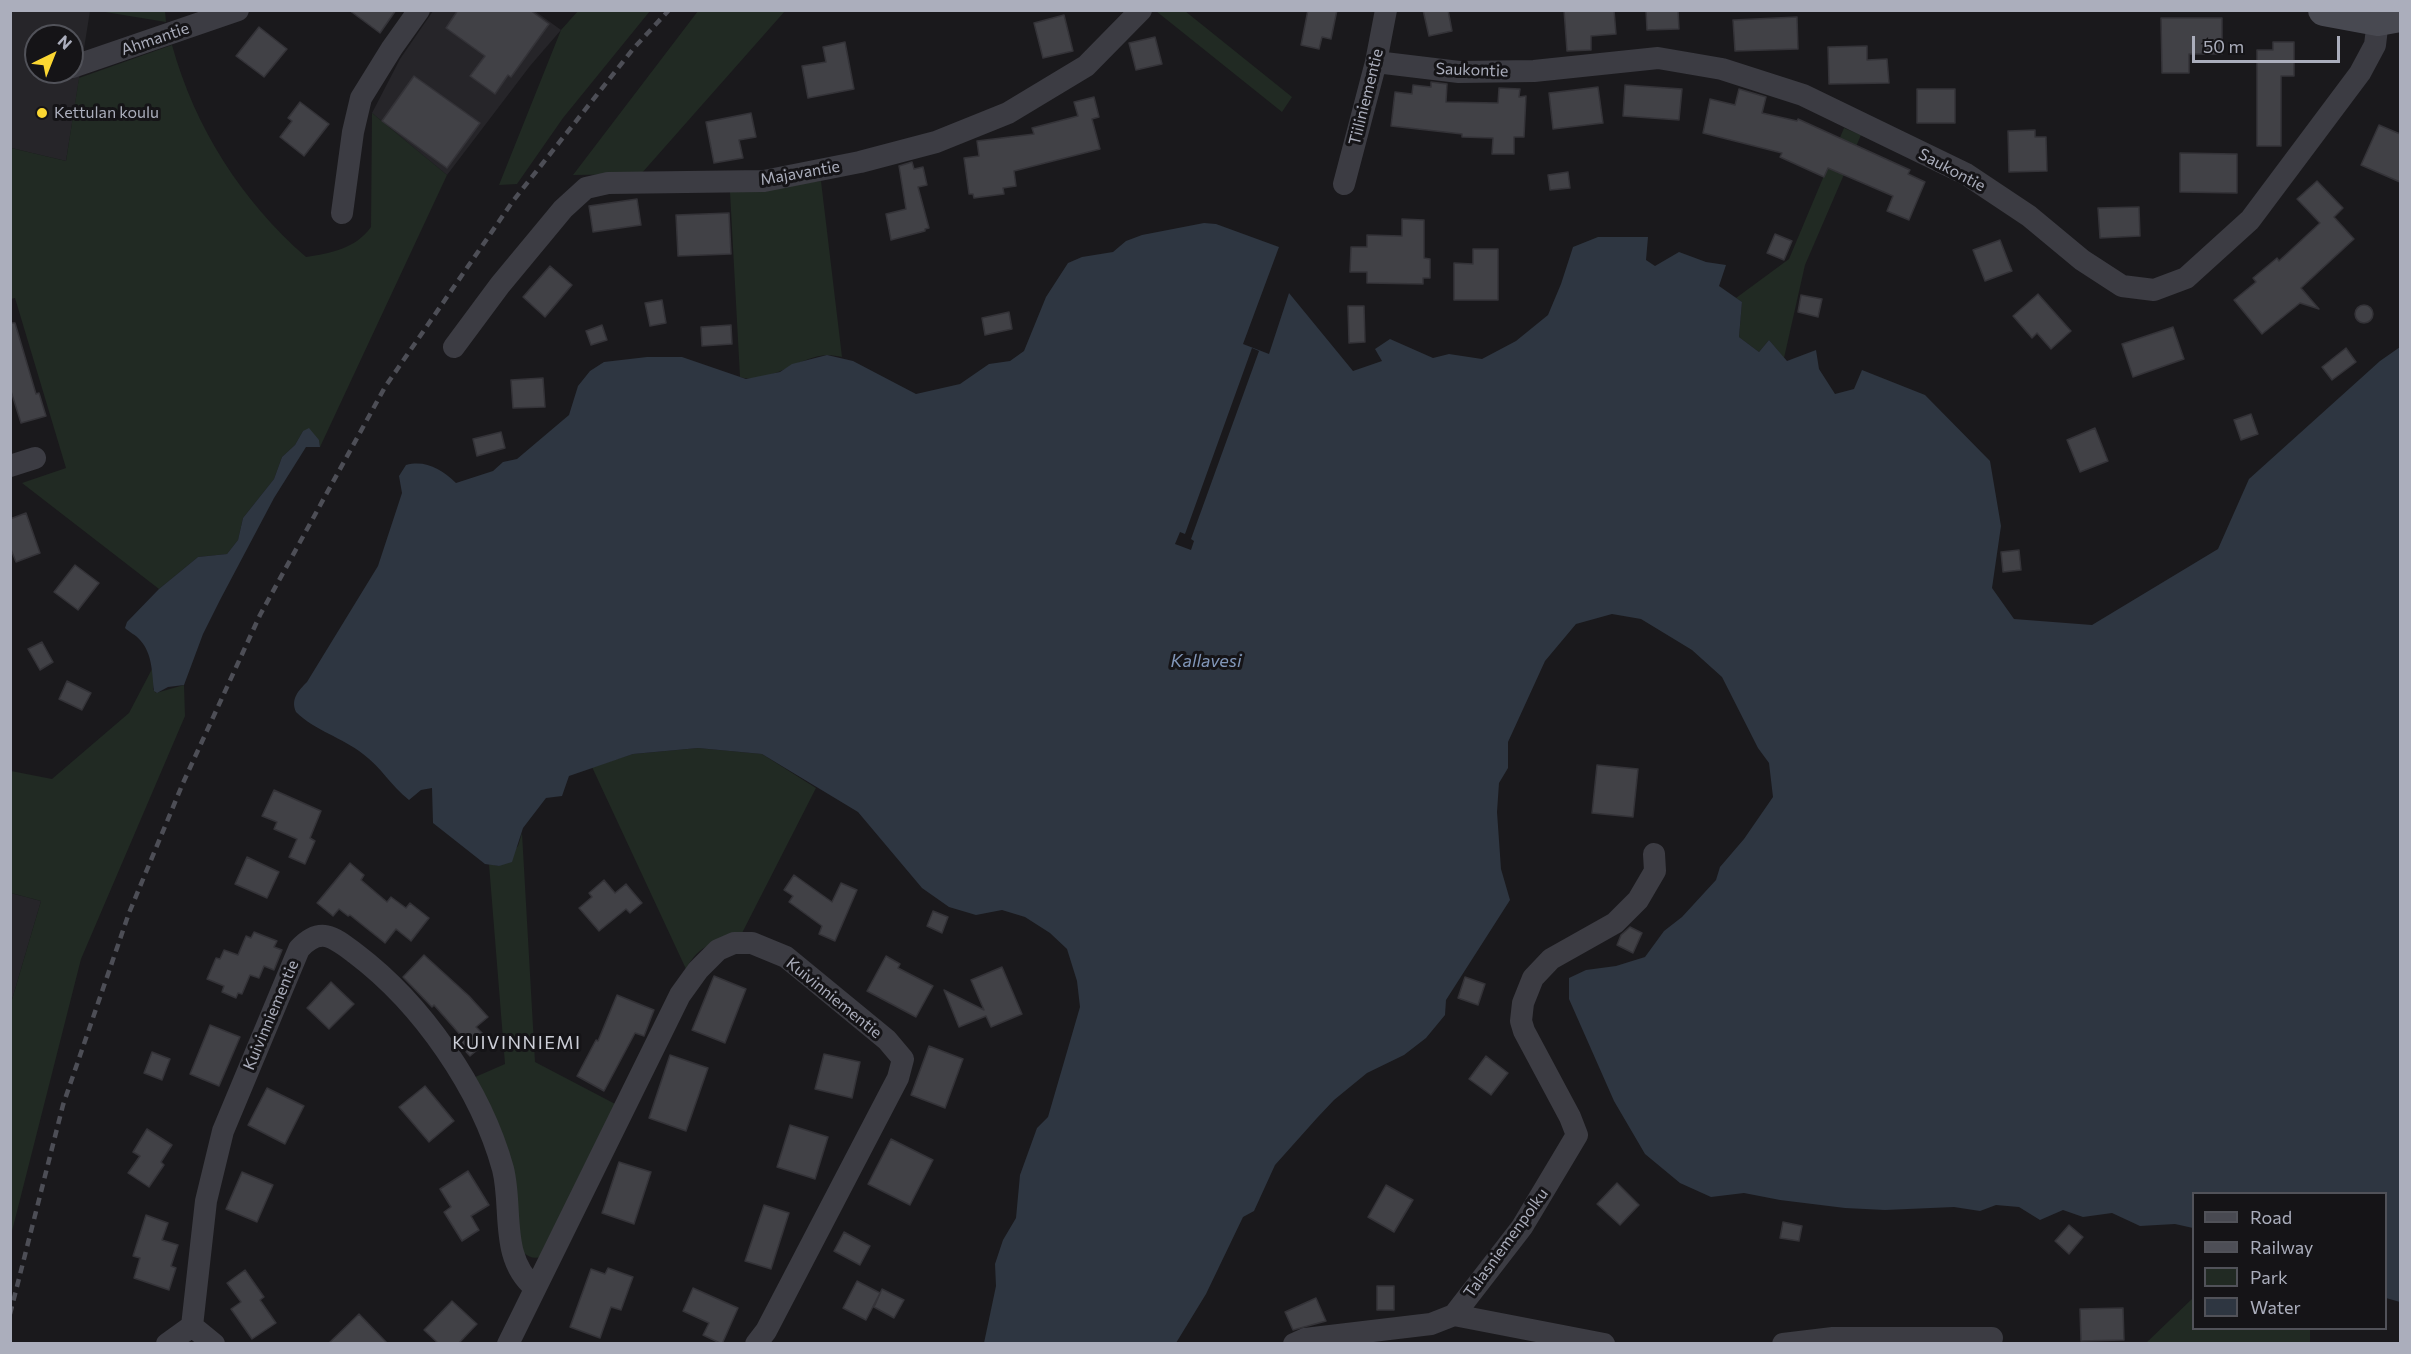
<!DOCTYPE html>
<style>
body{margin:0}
#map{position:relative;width:2411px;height:1354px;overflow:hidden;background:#1a191c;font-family:Commissioner,sans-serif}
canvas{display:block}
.frame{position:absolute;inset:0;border:12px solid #abaebc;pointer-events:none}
.legend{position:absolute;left:2192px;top:1192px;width:195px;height:138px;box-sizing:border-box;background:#151417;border:2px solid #515259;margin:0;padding:8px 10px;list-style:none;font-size:18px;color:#abaebc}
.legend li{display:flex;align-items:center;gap:12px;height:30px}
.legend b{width:30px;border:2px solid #515259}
.north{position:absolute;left:24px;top:24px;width:60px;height:60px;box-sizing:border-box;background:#151417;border:2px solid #515259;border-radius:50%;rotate:43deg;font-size:16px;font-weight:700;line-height:24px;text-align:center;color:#abaebc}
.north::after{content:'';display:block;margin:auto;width:21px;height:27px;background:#fbd732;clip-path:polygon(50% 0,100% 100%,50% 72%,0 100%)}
.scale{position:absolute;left:2192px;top:36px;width:148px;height:27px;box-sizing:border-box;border:3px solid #abaebc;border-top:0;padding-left:8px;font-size:18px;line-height:21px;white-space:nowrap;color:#abaebc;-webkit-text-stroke:4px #151417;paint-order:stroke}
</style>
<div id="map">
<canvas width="2411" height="1354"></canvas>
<div class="frame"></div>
<ul class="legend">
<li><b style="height:8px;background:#484951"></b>Road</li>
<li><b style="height:8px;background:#4d4e56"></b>Railway</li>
<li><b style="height:16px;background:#212a23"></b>Park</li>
<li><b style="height:16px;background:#2e3641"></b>Water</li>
</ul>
<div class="north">N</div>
<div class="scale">50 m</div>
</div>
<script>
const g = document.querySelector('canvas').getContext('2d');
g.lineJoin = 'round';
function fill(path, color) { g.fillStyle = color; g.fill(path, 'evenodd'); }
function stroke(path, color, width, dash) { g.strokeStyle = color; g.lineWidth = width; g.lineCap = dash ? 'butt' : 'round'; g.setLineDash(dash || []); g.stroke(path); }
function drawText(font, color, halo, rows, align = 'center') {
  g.font = font + ' Commissioner,sans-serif'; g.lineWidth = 6; g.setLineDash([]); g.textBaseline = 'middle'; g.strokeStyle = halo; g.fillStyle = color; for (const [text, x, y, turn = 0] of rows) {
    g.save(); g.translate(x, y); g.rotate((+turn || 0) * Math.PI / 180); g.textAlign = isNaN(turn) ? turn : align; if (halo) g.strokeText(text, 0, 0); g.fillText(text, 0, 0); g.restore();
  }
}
fill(new Path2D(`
 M11,11H90L66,161L11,148ZM36,36H72V72H36Z
 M433,11H535L561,30L530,66L447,175L372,113L400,59Z
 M11,893L41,901L11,1003Z`), '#262529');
fill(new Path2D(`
 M99,11H165L166,22Z
 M578,11H650L563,118L517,184L499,185L561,30Z
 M698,11H785L641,174L573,175Z
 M1156,11H1185L1292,97L1282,112Z
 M172,45C195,128 241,200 306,257C331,253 355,249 371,227L372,113L447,175L320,447L319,440L303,431L295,445L282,457L274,479L243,518L238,540L227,554L198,557L159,589L22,483L66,468L15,298L11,299V148L66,161L79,78Z
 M1844,128L1861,135L1805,265L1784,358L1769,340L1759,352L1739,337L1742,302L1736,298L1789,259Z
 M821,181L842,357C837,356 832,355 827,355C800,356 767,386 740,377L730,192Z
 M152,669L155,677L153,689L156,693L184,685L185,716L81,959L11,1235V1003L41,901L11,893V771L52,779L129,713Z
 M698,748L762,754L816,788L741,935C716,941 698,945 686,969L592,767L633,754Z
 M522,833L535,1062L619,1106L541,1257C534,1259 528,1257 523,1252L473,1078L505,1064L489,864L499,866L518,846Z
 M2193,1298L2194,1328L2310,1329V1343H2146Z`), '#212a23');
fill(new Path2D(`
 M1204,223L1216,224L1279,247L1243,344L1269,354L1289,293L1353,371L1382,361L1375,349L1390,339L1433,358L1449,354L1482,359L1516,341L1548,315L1561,284L1573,247L1598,237H1648L1646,260L1655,266L1679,252L1706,262L1726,265L1719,286L1742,302L1739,337L1759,352L1769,340L1787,361L1816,350L1819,369L1835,394L1854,389L1862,370L1925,395L1990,461L2001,526L1992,588L2014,619L2092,625L2218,549L2249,479L2380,361L2400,347V1302L2386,1298V1194H2194L2193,1228L2175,1224L2140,1226L2112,1213L2083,1217L2063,1210L2040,1220L2019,1207L1996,1205L1980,1211L1954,1207L1885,1210L1845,1208L1780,1200L1744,1193L1711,1197L1680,1183L1645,1154L1614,1101L1569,999V978L1586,970L1616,966L1645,957L1664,931L1682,917L1716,880L1720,867L1744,839L1773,797L1769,763L1758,748L1722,677L1692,650L1641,619L1612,614L1576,624L1545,661L1508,742V768L1499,783L1497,812L1501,869L1510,900L1446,1000L1445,1015L1426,1038L1404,1055L1367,1073L1334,1100L1317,1118L1275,1165L1254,1211L1243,1217L1206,1294L1176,1343H984L996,1286L995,1264L1003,1240L1016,1218L1020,1175L1037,1128L1048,1117L1080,1007L1077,981L1067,949L1050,933L1025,917L1002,910L976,915L949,907L922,888L858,812L762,754L698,748L633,754L569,776L562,796L546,798L523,828L512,862L499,866L485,864L433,823L432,788L421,790L409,800C391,786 381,767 363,754C343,738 314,730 296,712C290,699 299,690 307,682L378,566L402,493L399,476L406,465C426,460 441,469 456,483L493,471L503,462L517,459L569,415L578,386L590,371L604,362L647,357H682L746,379L780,372L792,364L827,355L853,361L916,394L960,384L989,364L1010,361L1024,351L1046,297L1068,263L1082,257L1113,252L1126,241L1142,235Z
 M309,428L319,440L320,447H306L274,498L220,600L203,634L184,685L168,687L157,693L154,691C152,675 153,654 140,640C136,635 129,632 125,628L127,622L159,589L198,557L227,554L238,540L243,518L274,479L282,457L295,445L303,431Z`), '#2e3641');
fill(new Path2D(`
 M1252,348L1259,351L1191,539L1194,541L1191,550L1175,544L1180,532L1185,534Z`), '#1a191c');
const building = new Path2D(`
 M349,10H396L380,33Z
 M458,10H530L549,24L511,77L508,75L495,94L470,76L485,56L446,28Z
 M1308,10H1337L1331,39L1322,37L1319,49L1301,45Z
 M1423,10H1448L1452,31L1429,36Z
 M1564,10H1614L1616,34L1591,36V50L1567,51Z
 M1646,10H1678L1679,29L1647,30Z
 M1064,15L1073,51L1043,58L1034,23Z
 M1797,17L1798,49L1735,51L1733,20Z
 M2161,18H2222V54H2189V73H2162Z
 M259,27L287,49L264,77L236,56Z
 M1155,37L1162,64L1136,70L1129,43Z
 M845,42L854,89L808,98L802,66L826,62L823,47Z
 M2273,42H2294V76H2281V146H2257V50H2273Z
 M1867,46V60L1887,59L1889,83L1829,84L1828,47Z
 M414,76L480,123L447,168L382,121Z
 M1431,82L1447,84L1446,102L1498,103L1499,88L1520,89L1519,97L1526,96L1524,137H1514V154H1492L1493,138L1462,137V134L1391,126L1395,92L1412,94L1413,85L1431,87Z
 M1625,85L1682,89L1679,120L1623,116Z
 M1598,87L1603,123L1553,129L1549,93Z
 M1739,89L1766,97L1762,113L1797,121L1798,119L1910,170L1908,174L1925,182L1909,220L1887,211L1893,196L1828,168L1824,177L1780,157L1782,153L1703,133L1710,99L1735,105Z
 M1917,89H1955V123H1917Z
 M1094,97L1099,117L1092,119L1100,149L1014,171L1016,186L1003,188L1004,194L974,198L973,194H969L964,158L979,156L977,141L1034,134L1032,128L1078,116L1074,102Z
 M300,102L329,124L304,156L280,137L292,121L288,118Z
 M751,113L756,137L739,140L743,158L714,163L706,122Z
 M2379,125L2400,134V182L2361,165Z
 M2035,130V137H2046L2047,171L2009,172L2008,131Z
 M2180,153L2237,154V193L2180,192Z
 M912,162L914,169L923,167L927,185L918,187L929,228L925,229V231L891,240L886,214L906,209L899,166Z
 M1568,172L1570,188L1550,190L1548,175Z
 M2317,181L2343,208L2334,217L2354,239L2301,288L2319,309L2300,303L2262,334L2234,300L2256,282L2253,278L2277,258L2279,261L2320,223L2297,199Z
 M637,199L641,225L593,232L589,206Z
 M2139,207L2140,236L2100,238L2098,208Z
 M729,213L731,254L678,256L676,215Z
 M1402,219L1424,220V258L1430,259V278H1423V284L1367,283V272H1350L1351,247H1367V235L1402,236Z
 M1775,234L1792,241L1784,260L1767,253Z
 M2000,240L2012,271L1985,281L1973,250Z
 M1473,249H1498V300H1454V263L1473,264Z
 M550,266L572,285L545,317L523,297Z
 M2038,294L2071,331L2051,349L2037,333L2032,338L2013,316Z
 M1801,295L1822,299L1818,317L1798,312Z
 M662,300L666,323L650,326L645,303Z
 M2355 314a9 9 0 1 1 18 0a9 9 0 1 1-18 0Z
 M1348,306H1364L1365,342L1349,343Z
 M1009,312L1012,329L985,335L982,318Z
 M10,323H15L36,394L39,393L46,416L21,423L10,388Z
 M602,325L607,340L591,345L586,331Z
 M731,325L732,344L702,346L701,327Z
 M2173,327L2184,359L2133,377L2122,344Z
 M2346,348L2356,362L2332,380L2322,367Z
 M543,378L545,407L513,408L511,380Z
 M2251,414L2258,434L2241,440L2234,420Z
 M2095,428L2108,461L2080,472L2067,440Z
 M501,432L505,448L477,456L473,439Z
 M26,513L40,553L16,562L10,547V519Z
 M2019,550L2021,570L2003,572L2001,552Z
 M75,565L99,583L78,610L54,592Z
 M42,642L53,662L40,670L28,649Z
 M67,681L91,693L82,710L59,699Z
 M1597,765L1638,769L1633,817L1592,813Z
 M274,790L321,811L310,838L315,841L305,864L289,857L297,839L274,829L277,822L262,816Z
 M247,857L279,872L267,898L235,884Z
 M350,863L364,875L361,880L387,902L391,897L406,908L410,903L429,918L411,941L396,929L385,943L350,915L348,916L339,909L333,916L317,903Z
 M794,875L832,902L841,883L857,890L835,941L819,934L822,926L789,902L793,896L784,890Z
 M604,880L615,893L626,884L642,903L630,913L626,909L599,931L579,908L592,897L589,893Z
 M933,911L948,917L942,933L927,926Z
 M1630,927L1642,933L1633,953L1617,945L1621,935Z
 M254,932L277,941L274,947L282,950L274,970L264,966L259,978L250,975L242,994L238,993L236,998L222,992L224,986L207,979L216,958L220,959L224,950L238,955L246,936L251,938Z
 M424,955L469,996L488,1017L476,1027L489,1040L470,1056L459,1044L464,1039L434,1005L432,1007L403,977Z
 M886,956L900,964L898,968L933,986L916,1017L867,991Z
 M1002,967L1022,1014L991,1027L986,1016L959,1027L944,990L984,1010L971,980Z
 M714,976L746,989L725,1043L692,1030Z
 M1465,977L1485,984L1478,1005L1458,998Z
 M331,982L354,1004L329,1029L307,1008Z
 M617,995L654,1010L644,1036L635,1033L604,1091L577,1076L596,1040L598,1041Z
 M210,1025L240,1037L219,1086L190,1074Z
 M929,1046L963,1059L945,1108L911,1095Z
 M152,1052L170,1059L162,1080L144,1073Z
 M824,1054L860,1062L852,1098L815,1089Z
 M670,1055L708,1068L686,1131L649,1118Z
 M1486,1056L1508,1073L1491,1095L1469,1079Z
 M425,1086L454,1121L429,1142L399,1107Z
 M267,1088L304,1106L285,1144L248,1125Z
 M790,1125L828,1137L815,1179L777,1167Z
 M147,1129L172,1145L161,1162L164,1165L149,1187L128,1173L140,1156L133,1152Z
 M891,1139L933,1160L910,1205L868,1184Z
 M619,1162L651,1172L634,1224L602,1213Z
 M468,1171L489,1205L471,1216L479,1230L462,1241L444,1212L451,1207L440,1189Z
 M242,1172L273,1185L257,1222L226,1209Z
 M1617,1183L1639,1205L1620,1225L1597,1204Z
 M1386,1185L1413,1200L1394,1232L1368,1217Z
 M764,1205L789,1213L771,1269L745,1261Z
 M146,1215L168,1223L162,1240L178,1245L171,1266L176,1268L169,1290L134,1278L140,1258L133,1256Z
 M1783,1222L1802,1226L1799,1241L1780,1238Z
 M2069,1225L2083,1237L2069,1254L2055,1241Z
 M844,1232L870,1246L860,1265L834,1251Z
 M608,1268L633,1277L621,1310L611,1307L600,1338L570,1327L591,1269L605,1274Z
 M245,1270L264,1297L260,1300L276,1323L252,1339L231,1309L241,1302L227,1283Z
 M857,1281L880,1293L866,1320L843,1308Z
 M1377,1286H1394V1310H1377Z
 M693,1288L738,1308L722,1344L703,1335L709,1323L683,1311Z
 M882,1289L904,1300L894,1318L874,1307Z
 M1316,1298L1326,1321L1293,1330L1285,1312Z
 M452,1301L477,1324L458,1344H439L424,1330Z
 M2123,1308L2124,1340L2081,1341L2080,1309Z
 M359,1314L388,1344H328Z`);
fill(building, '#414146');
stroke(building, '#343338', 1.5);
stroke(new Path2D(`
 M1376,62L1459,72L1534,71L1658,58L1722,69L1803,95L1966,174L2029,216L2082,260L2122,286L2154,290L2186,278L2250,220L2360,73L2375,45L2378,20
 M72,67L238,10
 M1344,184L1376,62L1386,10
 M342,213L353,132L361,98L392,48L419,10
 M454,347L500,285L563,209L586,188L608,183L764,181L860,162L936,142L1008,113L1086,66L1141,10
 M10,466L35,458
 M1454,1315L1522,1227L1577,1135L1570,1117L1524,1031L1521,1021L1523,1003L1533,978L1551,959L1615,923L1638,900L1655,871L1654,854
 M167,1344L192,1326
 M214,1344L192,1326L206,1201L223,1131L299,949C321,925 335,938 356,954C422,1004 481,1089 503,1169C513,1209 499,1258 535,1288
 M508,1344L680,995L698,970L718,950L734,943H752L786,957L887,1040L903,1059L898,1078L766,1331L756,1344
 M1294,1344L1305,1339L1431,1324L1454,1315L1604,1344
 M1783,1344L1833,1338H1992`), '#3c3c43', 22);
stroke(new Path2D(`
 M2324,10L2378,20L2400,16`), '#484951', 32);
stroke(new Path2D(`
 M10,1314L63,1105L129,913L183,783L260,615L385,387L513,201L633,49L669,10`), '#4d4e56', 4.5, [8, 6]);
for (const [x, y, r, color] of [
 [42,113,6,"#fbd732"]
]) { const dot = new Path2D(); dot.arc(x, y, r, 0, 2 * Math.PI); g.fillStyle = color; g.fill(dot); stroke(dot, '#151417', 2); }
drawText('16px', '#abaebc', '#151417', [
 ["Ahmantie",155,39,-19],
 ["Saukontie",1472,70,2],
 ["Tiiliniementie",1366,97,-76],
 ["Saukontie",1952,170,28],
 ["Majavantie",800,173,-10],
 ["Kuivinniementie",834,998,39],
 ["Kuivinniementie",271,1015,-67],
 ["Talasniemenpolku",1506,1243,-54]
]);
drawText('16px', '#abaebc', '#151417', [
 ["Kettulan koulu",54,113]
], 'left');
drawText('italic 18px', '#8196b8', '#151417', [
 ["Kallavesi",1206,661]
]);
g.letterSpacing = '1.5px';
drawText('18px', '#ccced7', '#151417', [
 ["KUIVINNIEMI",517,1043]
]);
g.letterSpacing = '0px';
</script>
